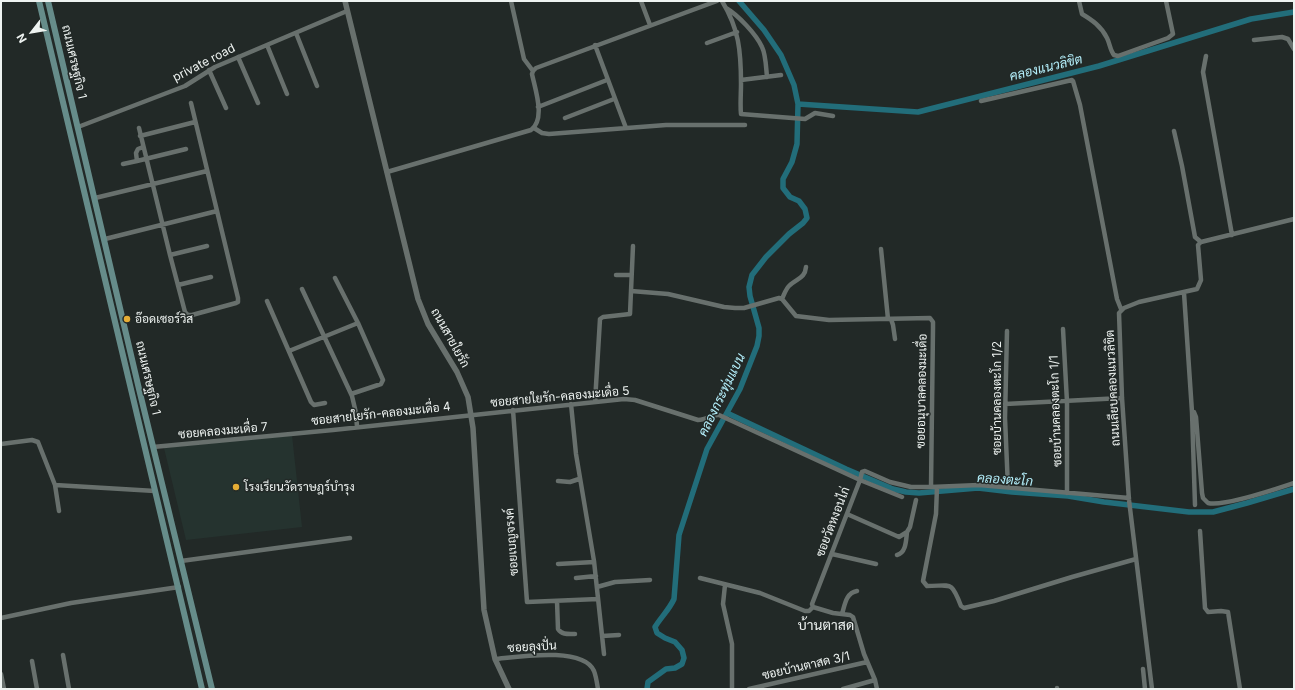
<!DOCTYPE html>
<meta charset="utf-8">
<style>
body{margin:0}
#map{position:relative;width:1295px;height:690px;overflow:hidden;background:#222927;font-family:Inter,sans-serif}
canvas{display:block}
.frame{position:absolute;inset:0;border:2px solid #eef3f1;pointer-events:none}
.north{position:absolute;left:12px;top:12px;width:40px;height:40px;-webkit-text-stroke:3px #222927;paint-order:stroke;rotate:239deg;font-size:11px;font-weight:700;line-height:16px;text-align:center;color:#eef3f1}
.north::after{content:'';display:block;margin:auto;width:14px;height:18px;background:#eef3f1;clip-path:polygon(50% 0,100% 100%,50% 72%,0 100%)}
</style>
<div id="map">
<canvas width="1295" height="690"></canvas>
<div class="frame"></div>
<div class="north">N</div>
</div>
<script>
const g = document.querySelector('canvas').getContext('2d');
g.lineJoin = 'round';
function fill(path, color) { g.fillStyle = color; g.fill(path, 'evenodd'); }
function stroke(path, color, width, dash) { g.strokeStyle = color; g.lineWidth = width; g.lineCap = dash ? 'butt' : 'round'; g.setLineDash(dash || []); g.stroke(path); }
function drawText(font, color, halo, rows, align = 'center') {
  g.font = font + ' Inter,Sarabun,sans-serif'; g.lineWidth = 3; g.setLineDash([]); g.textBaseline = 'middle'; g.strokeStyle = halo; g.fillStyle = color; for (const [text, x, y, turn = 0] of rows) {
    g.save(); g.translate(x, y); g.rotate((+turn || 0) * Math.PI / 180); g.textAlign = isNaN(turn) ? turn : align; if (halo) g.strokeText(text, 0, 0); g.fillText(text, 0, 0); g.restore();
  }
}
fill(new Path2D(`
 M292,435L302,527L186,540L164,448Z`), '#25332f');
stroke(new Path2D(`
 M798,104L918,112L1099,66L1251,19L1294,12
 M727,413L846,469L893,489L906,492L919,493L978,488L1012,492L1068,496L1104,502L1189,512H1213L1247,503L1294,489
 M647,689L648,682L666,669L675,668L682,664L684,658L682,650L675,642L665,638L657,633L655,627C661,617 669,610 674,599L679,535L707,449L740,389L757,346L759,336V328L750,296L749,287L752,275L766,257L789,234L803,223L807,218L805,209L799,201L790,197L783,188V179L792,162L797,144L798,104L794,85L781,55L764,30L739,1`), '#226d7a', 5.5);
stroke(new Path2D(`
 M511,1L524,59L533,71
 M641,1L650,25
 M722,1C739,29 741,51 741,84C741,94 740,105 741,114L805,119L815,113L833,116
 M1079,1L1082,14C1092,20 1101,26 1107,38C1110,44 1110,50 1114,55L1118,56L1168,38L1173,34L1166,1
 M726,8C738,15 756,34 762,47C766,55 766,68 767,77
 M296,33L317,86
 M1254,40L1282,37L1288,39L1294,49
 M707,43L737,32
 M267,45L287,94
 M595,45L626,128
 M1206,56L1203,72L1232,235
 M238,57L258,103
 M209,70L226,108
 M741,80L781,75
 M981,101L1072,80L1073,81L1080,105L1117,299L1121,309
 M538,107L607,80
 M565,118L614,99
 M78,127L185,86L215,67L347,11
 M139,128L170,255L185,312L188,315H192L236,303L238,302V298L191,103
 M534,128L542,133L549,134L666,125H745
 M1174,131L1182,166L1195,237L1201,242
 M140,136L195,122
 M143,147L138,149L136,153L137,161L186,149
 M123,164L137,161
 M387,172L531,130C546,119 535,89 532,74L533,71L536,68L717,1
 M95,198L207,171
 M105,239L217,211
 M881,249L888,319
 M170,255L207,246
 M616,275H631
 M335,278L358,323L383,380L381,384L351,394
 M178,285L211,277
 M302,289L352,396L356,413L357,427
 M631,291L633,246
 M1184,293L1192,412L1195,505
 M782,299C784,295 786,288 790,285C798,278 805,278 806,267
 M267,301L311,402L314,405L325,403
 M891,319L893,325L895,339
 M1063,329L1067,402V493
 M1007,331L1005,418L1008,488
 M289,351L358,323
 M595,402L600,319L603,317L630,314L631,291L668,294L724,307L735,308H744L779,298L782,299L796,316L829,320L930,318L933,322V328L931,487
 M571,404L576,454L594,561L604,654
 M1005,404L1122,398
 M513,410L527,602L598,599
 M1192,412H1194L1196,417L1202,493L1203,498L1208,503C1224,507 1276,489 1294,483
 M1,444L32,440L38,442L55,485L155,491
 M153,447L333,430L624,399L635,400L698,420C707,420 712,414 719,415L860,480L812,604L813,607L833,613L850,615L853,617L864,654L875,680L877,689
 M558,481L570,482L579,479
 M55,485L59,511
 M937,487L936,514L923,581L927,586C951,586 951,580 961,606L964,608L994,601L1072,577L1136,559
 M902,497L860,480L862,472L865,471L890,482L911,487H931L979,485L1129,498
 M847,514L899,537L907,532L910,527L916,500
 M1200,531L1205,608L1208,612L1221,611L1228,612L1240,689
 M832,554L876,564
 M897,555C906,553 906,541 907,532
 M181,561L350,538
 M558,564L594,562
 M576,578L596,576
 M700,578L760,593L805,611H809L813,607
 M725,585L723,604L732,644V689
 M597,587L615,582L650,580
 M557,601L558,629C562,635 568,634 575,634
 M842,614C845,604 846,593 857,591
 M1,618L71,603L179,587
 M602,636L619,635
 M63,655L69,689
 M495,659C517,657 583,646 594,671C596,676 597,683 598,689
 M32,661L37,689
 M1143,669L1145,689
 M1,674L4,689
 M1057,688V689
 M749,689L867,662
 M843,689L875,680
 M1152,689L1129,500L1122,398L1119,313L1124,308L1139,302L1197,289L1201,280L1198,245L1201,242L1294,219`), '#68706d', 4.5);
stroke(new Path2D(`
 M345,1L418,299L428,324L457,372L468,397L473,428L484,610L495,659L509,689`), '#68706d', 5.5);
stroke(new Path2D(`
 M39,1L202,689
 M48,1L139,389L212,689`), '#668c8a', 6);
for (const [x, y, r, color] of [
 [127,319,4,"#e5ad35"],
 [236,487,4,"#e5ad35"]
]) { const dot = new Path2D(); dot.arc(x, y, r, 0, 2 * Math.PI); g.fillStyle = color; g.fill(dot); stroke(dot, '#222927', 1.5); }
drawText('12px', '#eef3f1', '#222927', [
 ["ถนนเศรษฐกิจ 1",74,62,77],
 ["private road",204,63,-27],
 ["ถนนสายใยรัก",450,338,61],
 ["ถนนเศรษฐกิจ 1",148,378,77],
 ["ถนนเลียบคลองแนวลิขิต",1113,388,-93],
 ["ซอยอนุบาลคลองมะเดื่อ",922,391,-89],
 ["ซอยสายใยรัก-คลองมะเดื่อ 5",560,397,-5],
 ["ซอยบ้านคลองตะโก 1/2",997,398,-90],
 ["ซอยบ้านคลองตะโก 1/1",1056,411,-92],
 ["ซอยสายใยรัก-คลองมะเดื่อ 4",381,414,-6],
 ["ซอยคลองมะเดื่อ 7",223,431,-5],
 ["ซอยวัดหงอนไก่",833,522,-69],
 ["ซอยเบญจรงค์",512,542,-94],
 ["ซอยลุงปั่น",532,647,-3],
 ["ซอยบ้านตาสด 3/1",806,666,-13]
]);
drawText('12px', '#eef3f1', '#222927', [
 ["อ๊อดเซอร์วิส",135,319],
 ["โรงเรียนวัดราษฎร์บํารุง",244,487]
], 'left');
drawText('italic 13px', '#b4effb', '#222927', [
 ["คลองแนวลิขิต",1046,68,-14],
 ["คลองกระทุ่มแบน",722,395,-64],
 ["คลองตะโก",1005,480,4]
]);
drawText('14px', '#eef3f1', '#222927', [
 ["บ้านตาสด",826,626]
]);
</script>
